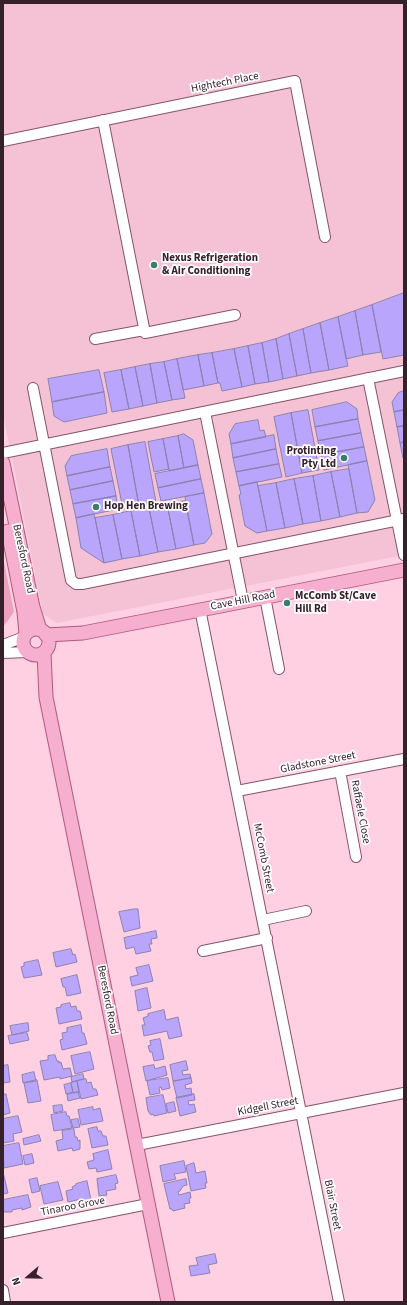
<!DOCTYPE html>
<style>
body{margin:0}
#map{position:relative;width:407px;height:1305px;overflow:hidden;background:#fed0e1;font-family:"Source Sans 3",sans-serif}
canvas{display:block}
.frame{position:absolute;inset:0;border:4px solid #36212a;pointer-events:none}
.north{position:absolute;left:8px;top:1257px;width:40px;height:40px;-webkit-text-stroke:3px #fff;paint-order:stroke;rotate:250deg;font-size:11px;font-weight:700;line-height:16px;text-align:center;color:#36212a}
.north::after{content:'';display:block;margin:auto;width:14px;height:18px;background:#36212a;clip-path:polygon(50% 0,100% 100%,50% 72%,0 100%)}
</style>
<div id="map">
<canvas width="407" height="1305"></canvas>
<div class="frame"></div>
<div class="north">N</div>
</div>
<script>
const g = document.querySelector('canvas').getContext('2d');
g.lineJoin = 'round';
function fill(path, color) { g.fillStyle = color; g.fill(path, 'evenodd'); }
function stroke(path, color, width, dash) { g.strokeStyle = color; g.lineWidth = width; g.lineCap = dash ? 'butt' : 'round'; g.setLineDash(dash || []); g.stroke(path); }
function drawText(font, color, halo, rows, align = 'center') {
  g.font = font + ' "Source Sans 3",sans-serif'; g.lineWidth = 3.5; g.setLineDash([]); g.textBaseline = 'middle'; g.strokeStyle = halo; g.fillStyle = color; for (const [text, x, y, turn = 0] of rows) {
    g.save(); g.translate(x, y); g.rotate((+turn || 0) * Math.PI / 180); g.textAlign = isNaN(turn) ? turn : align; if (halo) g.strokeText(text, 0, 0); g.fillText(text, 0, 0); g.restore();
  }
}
fill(new Path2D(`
 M3,3H404V555L57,623L43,614L3,414Z`), '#f5c2d5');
fill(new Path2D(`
 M3,557L14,612L3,627Z`), '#eba0be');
const building = new Path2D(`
 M404,293V355L383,359L372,305Z
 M372,305L381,352L363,355L355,311Z
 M355,311L363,355L346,359L338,317Z
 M338,317L348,366L329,370L320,323Z
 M320,323L329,370L311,373L303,329Z
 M303,329L311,373L297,376L289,334Z
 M289,334L297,376L283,379L276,339Z
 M276,339L283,379L269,382L262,343Z
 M262,343L269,382L255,384L248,346Z
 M248,346L255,384L242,387L234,349Z
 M234,349L242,387L222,391L220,383H218L212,353Z
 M212,353L218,383L204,386L198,355Z
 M198,355L204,386L183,390L177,359Z
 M177,359L185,398L172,400L164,362Z
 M164,362L172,400L157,403L150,364Z
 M150,364L157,403L143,406L135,367Z
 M135,367L143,406L129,409L121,370Z
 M99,370L104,392L52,402L48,379Z
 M121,370L129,409L112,412L104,373Z
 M404,391V410L394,412L392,402L398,393Z
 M104,392L107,413L64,422L54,416L52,402Z
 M347,402L357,409L358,419L315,427L312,410Z
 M308,410L319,470L302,473L291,413Z
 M404,410V426L397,427L394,412Z
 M291,413L302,473L286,477L274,417Z
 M358,419L361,433L318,441L315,427Z
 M258,420L260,431L264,430L266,437L231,444L229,434L235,424Z
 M404,426V442L400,443L397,427Z
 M361,433L364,447L321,455L318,441Z
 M184,434L193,440L198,465L184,468L178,436Z
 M274,435L276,449L233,458L231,444Z
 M178,436L184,468L169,471L163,439Z
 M163,439L169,469L154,472L148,442Z
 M145,442L156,502L139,506L128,445Z
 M404,442V458H403L400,443Z
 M128,445L139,506L123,509L111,449Z
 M364,447L367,461L324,470L321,455Z
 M107,449L110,467L67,476L65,466L71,456Z
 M276,449L279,464L236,472L233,458Z
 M367,461L375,500L368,512L357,513L348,465Z
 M279,464L282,477L239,486L236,472Z
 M198,465L201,479L158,488L155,474Z
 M110,467L113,481L70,490L67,476Z
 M349,469L357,513L340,517L331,472Z
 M331,472L340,517L321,521L313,476Z
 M313,476L321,521L303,524L294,479Z
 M201,479L204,493L161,501L158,488Z
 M294,479L303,524L285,528L276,483Z
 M113,481L116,496L73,504L70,490Z
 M257,482L267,531L257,533L245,526L239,495L241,494L239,486Z
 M276,483L285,528L267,531L258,486Z
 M204,493L212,534L205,543L194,545L185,497Z
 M116,496L118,509L76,518L73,504Z
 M185,501L194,545L176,549L167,504Z
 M167,504L176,549L158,552L149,508Z
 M149,508L158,552L140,556L131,511Z
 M131,511L140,556L122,559L113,515Z
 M94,514L95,518L104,563L81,548L76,518Z
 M113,515L122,559L104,563L95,518Z
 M134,909H138L140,928L124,932L119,912Z
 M156,931L157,938L151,939L152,944H149L151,951L136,954L134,947L126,949L124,938Z
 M71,949L73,955L75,954L77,962L56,967L53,953Z
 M38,960L42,975L24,978L21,967L24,966V963Z
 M149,965L153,981L132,986L130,977L138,975L136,968Z
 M77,975L81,993L67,996L65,987H63L61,979Z
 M147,988L151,1008L138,1011L135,991Z
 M70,1003L71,1007L76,1006L77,1011H80L82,1019L59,1024L56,1008L61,1007V1005Z
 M164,1010L166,1020L178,1017L182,1036L169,1039L167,1031L144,1036L142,1025H145L143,1018L148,1016V1014Z
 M28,1023L29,1031L12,1035L10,1026Z
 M81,1025L82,1033H84L87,1044L62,1050L60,1040L63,1039L62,1033L67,1032V1028Z
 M27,1033L29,1040L10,1044L8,1036Z
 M160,1039L164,1059L154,1061L152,1052H150L148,1046L151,1045L150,1041Z
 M90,1052L94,1069L75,1074L71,1056Z
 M55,1055L57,1061H59V1063L61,1062L63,1069L70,1068L72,1076L60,1079V1077L44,1080L40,1061L48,1060V1056Z
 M186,1061L188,1070L182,1071L183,1075L190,1074L191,1078L173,1081L170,1065Z
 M8,1065L10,1082L3,1083V1066Z
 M154,1065L155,1069L165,1066L167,1075L146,1081L143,1067Z
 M34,1072L36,1081L23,1083L22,1075Z
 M83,1074L84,1079L72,1082L71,1077Z
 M168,1078L170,1088L162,1090L161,1087L159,1088L160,1093L150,1095L147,1081Z
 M191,1078L192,1083L185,1085L186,1089L191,1088L192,1095L177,1098L173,1082Z
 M86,1079L87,1083L91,1082L93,1089H96L98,1095L81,1099L77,1081Z
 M37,1080L41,1101L28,1103L24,1083Z
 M77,1081L79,1092L73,1093L71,1083Z
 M71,1083L73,1092L66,1094L64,1085Z
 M78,1092L80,1098L68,1101L67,1095Z
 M3,1094H6L10,1113L3,1115Z
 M194,1094L195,1100L188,1101L189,1105L194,1104L196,1112L180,1116L176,1098Z
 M163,1095L167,1113L154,1116L153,1114L151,1115L148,1111L146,1098Z
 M174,1102L176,1111L168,1113L166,1104Z
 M62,1105L63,1111L54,1113L53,1106Z
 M93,1107V1110L100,1108L103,1121L81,1125L78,1110Z
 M66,1112L67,1116H69L72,1128L54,1131L51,1115Z
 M18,1116L22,1132L13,1134L14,1141L3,1143V1119Z
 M78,1119L80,1127L73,1128L71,1120Z
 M97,1127L98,1131H101L103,1136H106L108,1145L92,1148L88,1129Z
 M74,1129L75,1137H77L78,1141L80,1140V1149L73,1151L72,1148L58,1151L56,1141L63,1139L62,1131Z
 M39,1135L41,1141L24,1145L23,1139Z
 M19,1143L23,1164L4,1168L3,1146Z
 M108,1150L112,1169L97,1172L96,1168L89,1169L87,1162L94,1160L93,1154Z
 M32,1154L34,1163L25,1165L23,1156Z
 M184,1161L186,1172L174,1174L176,1179L163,1182L160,1166Z
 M194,1163L196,1173L205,1171L207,1183H205L206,1188L191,1191L186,1166Z
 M3,1172L8,1193L3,1194Z
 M116,1175L118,1183L115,1184L116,1189L106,1191L107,1195L99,1196L97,1179Z
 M37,1178L40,1191L32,1193L29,1180Z
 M186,1179L187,1185L183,1186L180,1191L178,1192L179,1195L190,1192L191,1198L189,1199L190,1203L184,1204L185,1208L173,1211L172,1209H170L164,1184Z
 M87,1181L91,1200L82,1202L81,1199L68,1202L66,1191L73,1189L72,1187L76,1185V1184Z
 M58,1182L63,1200L44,1204L40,1186Z
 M28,1195L31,1207L22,1210V1208L12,1210V1212H3V1200Z
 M215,1254L217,1263L208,1265L210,1273L191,1276L189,1266L198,1265L196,1258Z`);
fill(building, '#b9a5fb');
stroke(building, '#8c82b1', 1);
const minor = new Path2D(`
 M103,120L145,333L235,315
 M3,141L295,81L325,237
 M95,339L144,330
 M368,378L404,555
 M33,388L71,580L76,584H82L404,519
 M205,412L243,601
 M3,453L404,371
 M265,597L279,669
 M200,609L339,1302
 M3,645L24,637
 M3,653L27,652
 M340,771L356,857
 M237,791L404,759
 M263,920L306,911
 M203,951L267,938
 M137,1145L404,1093
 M3,1233L148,1204
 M3,1290L5,1302`);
const major = new Path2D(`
 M3,463L33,607L40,630
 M8,531L24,612L26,633
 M23 642a13 13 0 1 1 26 0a13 13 0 1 1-26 0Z
 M46,635L83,633L404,570
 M44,653L46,697L168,1302`);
stroke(minor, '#855468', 12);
stroke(major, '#af5a7f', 15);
stroke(minor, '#fff', 10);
stroke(major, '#f6afce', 13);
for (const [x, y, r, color] of [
 [154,265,4,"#3c7c6b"],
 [344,458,4,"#3c7c6b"],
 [96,507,4,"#3c7c6b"],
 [287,603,4,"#3c7c6b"]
]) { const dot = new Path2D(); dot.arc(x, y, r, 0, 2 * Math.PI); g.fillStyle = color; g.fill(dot); stroke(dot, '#fff', 1.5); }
drawText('11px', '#36212a', '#fff', [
 ["Hightech Place",225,83,-11],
 ["Beresford Road",23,559,78],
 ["Cave Hill Road",243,601,-11],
 ["Gladstone Street",318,763,-11],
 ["Raffaele Close",360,812,79],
 ["McComb Street",263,858,79],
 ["Beresford Road",107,1000,79],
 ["Kidgell Street",268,1107,-11],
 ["Blair Street",332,1205,79],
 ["Tinaroo Grove",73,1207,-11]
]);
drawText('bold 11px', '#36212a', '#fff', [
 ["Nexus Refrigeration",162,259],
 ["& Air Conditioning",162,272],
 ["Protinting",336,452,"right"],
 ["Pty Ltd",336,465,"right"],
 ["Hop Hen Brewing",104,507],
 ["McComb St/Cave",295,597],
 ["Hill Rd",295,610]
], 'left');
</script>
